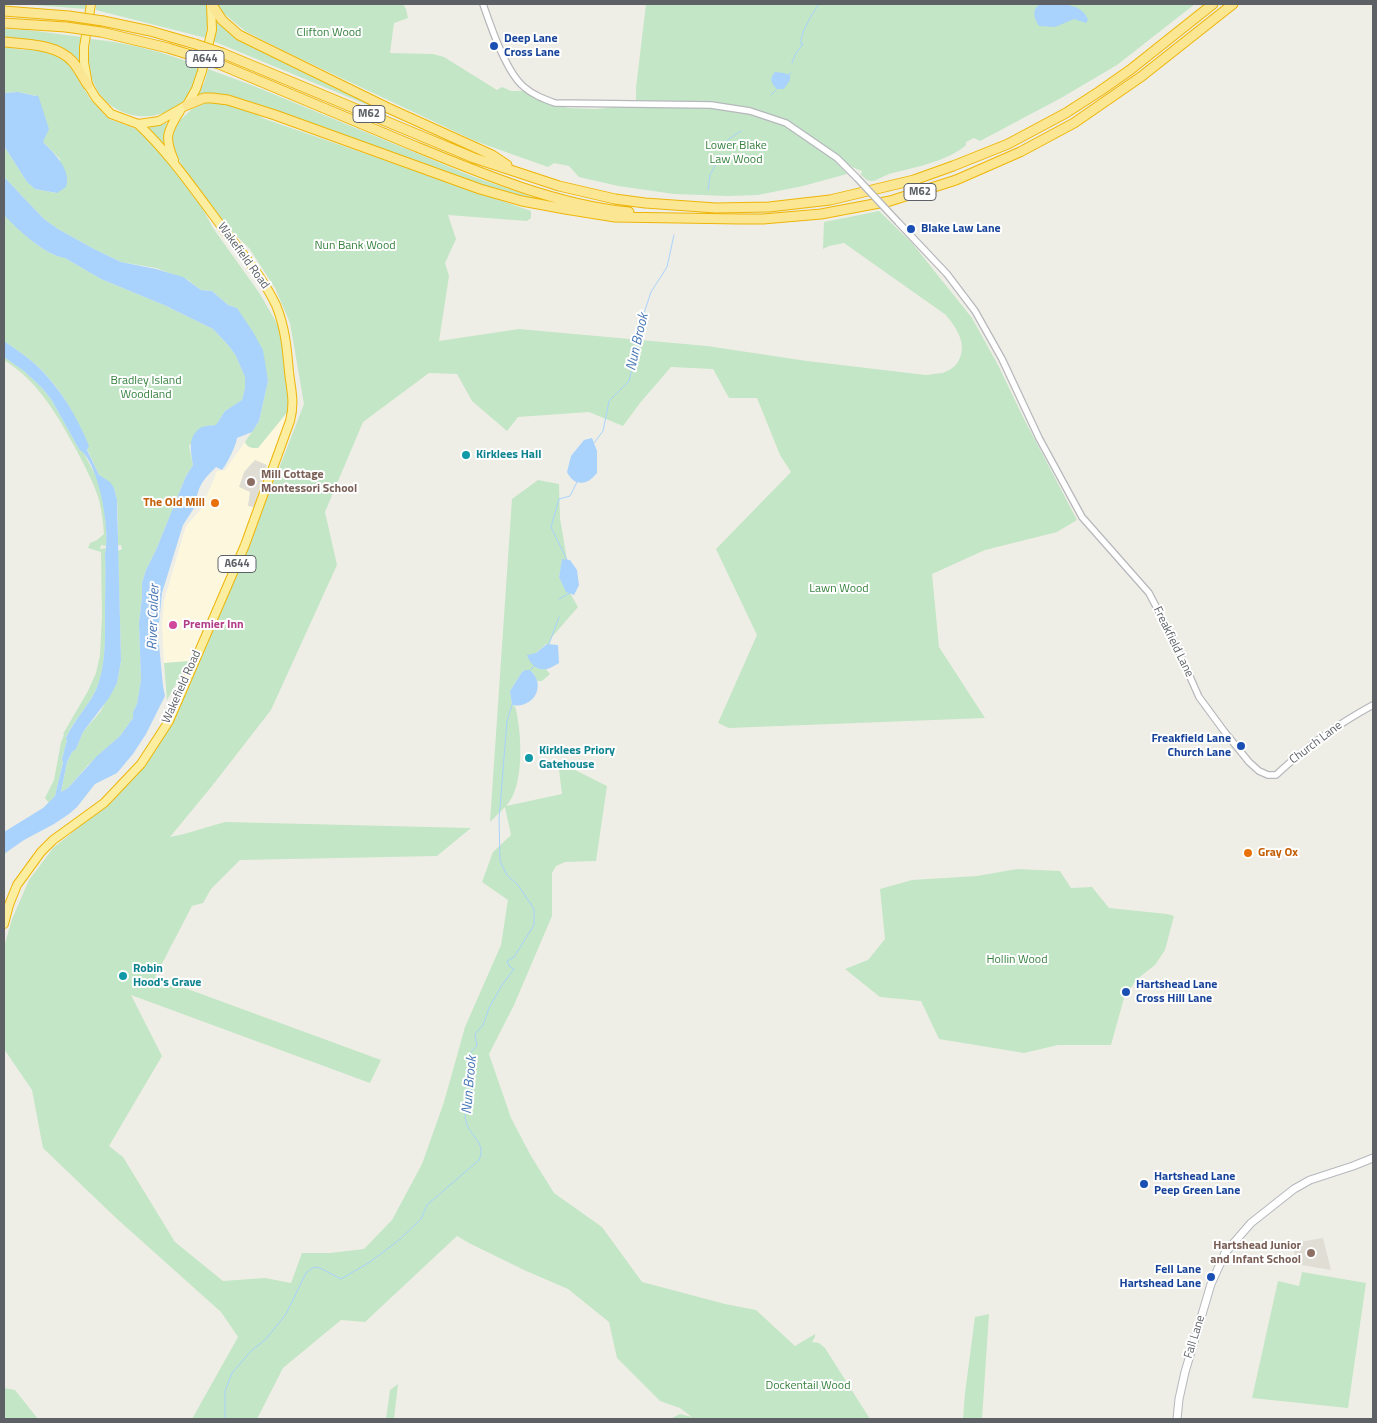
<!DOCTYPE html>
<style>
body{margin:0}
#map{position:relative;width:1377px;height:1423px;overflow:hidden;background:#efeee6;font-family:"Titillium Web",sans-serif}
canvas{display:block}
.frame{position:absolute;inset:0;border:5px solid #5d6166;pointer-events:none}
</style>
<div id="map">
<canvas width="1377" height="1423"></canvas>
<div class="frame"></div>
</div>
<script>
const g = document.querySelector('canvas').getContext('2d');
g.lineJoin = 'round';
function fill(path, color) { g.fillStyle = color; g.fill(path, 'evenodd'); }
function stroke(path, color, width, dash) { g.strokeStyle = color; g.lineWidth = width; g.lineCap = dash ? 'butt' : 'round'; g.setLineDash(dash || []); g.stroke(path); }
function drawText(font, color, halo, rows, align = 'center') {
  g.font = font + ' "Titillium Web",sans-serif'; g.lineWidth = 4; g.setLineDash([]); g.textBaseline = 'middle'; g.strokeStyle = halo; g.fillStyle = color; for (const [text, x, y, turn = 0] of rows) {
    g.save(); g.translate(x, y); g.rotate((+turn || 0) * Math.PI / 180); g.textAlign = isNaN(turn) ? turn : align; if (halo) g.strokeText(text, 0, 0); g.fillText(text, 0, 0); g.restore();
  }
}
fill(new Path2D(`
 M287,413L245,535L189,661L164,663L162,626L164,601L186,526L202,508L217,471L225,470L245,442L247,446L258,447Z`), '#fdf8dd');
fill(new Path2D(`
 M255,460L267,465L254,507L248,506L250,492L239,487L244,472Z
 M1323,1238L1331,1270L1296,1264L1293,1243Z`), '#dfddd4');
fill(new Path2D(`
 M21,4H87L86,9Z
 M96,4H206L208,16L206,38L96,10Z
 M218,4H403L406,9L408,18L394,23L390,53L433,54L444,57L497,90L502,87L511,91H525L534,97L550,104L569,108L595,109L631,106L712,107L744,112L778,122L794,130L830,156L847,174L803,186L758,195L728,196L674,194L618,186L579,177L569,166L554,163L548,167L475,141L282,50L245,31L222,12Z
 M646,4H1195L1117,65L1061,98L980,141L974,138L966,142V145C949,161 912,168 889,174C883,176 877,181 871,181C867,181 864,177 861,175L862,171C834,161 813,137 787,124C782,121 775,119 769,117C726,103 680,103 636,101V88Z
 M216,17L220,22L440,135L213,41Z
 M4,29L28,30L82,37L81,66L76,60L4,38Z
 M90,39C125,42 169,53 201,67C198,75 196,85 191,92C167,127 112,124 94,84C87,70 89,54 90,39Z
 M4,47L23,50L34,49L60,57L69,64L74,71L90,99L109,119L139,130L149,138L202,207L213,228L260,294L279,327L284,349L290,403L289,410L258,448C251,448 248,448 245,442L259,421L268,381L242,317L237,308L228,305L212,291L201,290L188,280L156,268L121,262L94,249L58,229L44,219L4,177V146L27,182L35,189L56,193L60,159L43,142L37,96L18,92L4,93Z
 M208,69L254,86L474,177L544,201L545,202L503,193L276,112L196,97L204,83Z
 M206,102L227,103L244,108L265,119L531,211V218L527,221L448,215L456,239L445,263L449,276L439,341L519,329L707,346L807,361L926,375C931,374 936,374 942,373C948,371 954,368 958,362C968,344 957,329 946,315L844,243L829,246L823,249L824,222L879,211L912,243L972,318L998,365L1023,417L1077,520L1057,532L985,550L932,574L939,647L985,718L729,728L718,723L757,635L716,549L791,472L780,455L757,398H729L713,369L671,367L640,403L623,426L589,412L518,417L507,431L472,401L457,374L429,373L363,422L325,512L337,565L271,710L212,786L170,837L184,834L225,822L471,828L437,856L240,860L211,889L203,903L192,906L155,977L381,1060L370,1083L131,995L162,1056L109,1146L123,1157L175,1242L223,1281L265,1278L291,1283L302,1253H330L364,1249L392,1220L422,1164L444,1102L465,1027L501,945L508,900L482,882L493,852L511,835L505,807L490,822L512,499L538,480L559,484L560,518L567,560H562L559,577L566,591L570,593L578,607L552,637L549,644H546L536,653L535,667L546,669L550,674L542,681H537L534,674L530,670H525L522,672L510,691L512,705L515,706C522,731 525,787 506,806L562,794L559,770L571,768L607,786L596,861L565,862L556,866L552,873V916L514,1005L489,1054L511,1118L531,1156L554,1193L602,1227L642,1282L725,1304L756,1310L795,1346L815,1334V1337L812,1342L819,1343L825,1348L870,1419H670L680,1414L692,1417L680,1408L660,1401L617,1358L609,1322L568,1289L524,1270L469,1243L457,1236L365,1322L341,1320L283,1368L257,1419H192L238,1337L221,1312L116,1218L43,1148L32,1090L4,1049V947L12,919L29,880L53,848L109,803L152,753L174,716L278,471L304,404L290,323L275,288L249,248L219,219L205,196L182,166L176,154L173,143V134L177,123L192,109L206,103Z
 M167,123L164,136L165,147L148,127Z
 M4,215C18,229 46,256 65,258L101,279L164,305L213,329L229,346L236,356L245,377V388L242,400L225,411L216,425L206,426L189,446L193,465L186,476L156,550L146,570L142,583V597L139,623L141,680L137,704L133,712V718L120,736L88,765L68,788L61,793L67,762L72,752L76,749L83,732L100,712L117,683L121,661L118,551L122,549L121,545H118V516L117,500L114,488L99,475L87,449L88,446C76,416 60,386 35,364C26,356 14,348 4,341Z
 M4,357L24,371L42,388L51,399L79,449L83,451C87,460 92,468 96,476C105,497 106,523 107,546L101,545L100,549L106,548L105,554C106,575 105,595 105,616C105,639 106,662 98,685C91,704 74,719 66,737L67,740L62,759L63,761L55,796L49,803L45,798L54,780L61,742L64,735L63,734L88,691L96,673L100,655L102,616L101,552L88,548L90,543L97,540L104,534C103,523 102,511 99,500C94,483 85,467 77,451C57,415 40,383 4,360Z
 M189,661L167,700L164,663Z
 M1017,869L1060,871L1071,888L1092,887L1109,908L1167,914L1174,916L1165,950L1155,965L1136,980L1124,998L1111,1045H1058L1024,1053L939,1039L921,1001L880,997L845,969L868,960L885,939L880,889L912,880L977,876Z
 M1302,1272L1366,1283L1348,1408L1252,1398L1278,1281L1299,1286Z
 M989,1314L982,1419H963L965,1393L975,1317Z
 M398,1384L394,1419H386L390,1390Z
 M4,1388L15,1390L38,1419H4Z`), '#c3e6c6');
fill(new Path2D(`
 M1040,4C1056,4 1081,1 1088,20L1086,23L1074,19L1055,27L1039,26C1034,18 1031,10 1040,4Z
 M775,72L784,73L790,75V80L784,89H777C771,84 769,78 775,72Z
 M18,92L36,96L38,95L49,129L43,142C54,153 72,170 66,187L57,193L35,189L27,182L4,146V93Z
 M4,177L44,219L58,229L94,249L121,262L156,269L183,277L201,290L212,291L228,305L237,308L253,332L263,350L268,381L259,421L252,432L237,438C236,446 227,464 222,470L216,467C204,479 198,485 196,503L198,506L194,508L183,525L162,593L158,634L163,686L165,696L146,734L133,754L117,773L95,784L77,807L69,814L54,824L24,840L4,854V832L43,808L55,796L63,762L62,759L67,740L66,738C74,719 91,704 98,685C106,661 105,637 105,612C105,593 106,573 105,554C111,532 99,462 79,449L51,399L42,388L24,371L4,357V341C14,348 26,356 35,364C59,386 77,416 89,446L87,450L99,475L110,482L114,488L117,500L121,661L117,683L109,698L83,732L76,749L72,752L67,762L61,792L68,788L97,756L120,736L133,718V712L137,704L141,680L139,623L142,597V583L146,570L156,550L186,476L193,465C191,452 187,437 200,428C205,425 211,426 216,425L225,411L242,400L245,388V377L236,356L229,346L213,329L164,305L101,279L65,258C45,255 18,230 4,215Z
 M592,438L597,451V473C595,475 591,480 588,481C578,486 571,480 567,472L571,456L584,440Z
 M562,559L570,560L577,570L579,585L574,595L566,592L559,577Z
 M547,644L558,645L559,663C555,665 551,668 547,669C537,671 530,664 527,655L536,653Z
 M525,670H530C547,685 534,709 512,705L510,691L522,672Z`), '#a9d2fc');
stroke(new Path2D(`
 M792,63L796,53L803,44H801C800,32 813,13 819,4
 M789,74L791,73
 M771,95L777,89
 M725,143L729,139L741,131
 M708,190L710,175L721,155
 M594,443L603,431L609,401L629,381L641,332L643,316L651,292L667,267L674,235
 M567,560L551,527L559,499L570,496L577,482
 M559,599L570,593
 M549,644L559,617
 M530,670L534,666
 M225,1419V1391L232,1373L251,1351L266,1339L286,1314L306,1273L314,1267L320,1268L341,1279L370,1262L399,1240L421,1219L427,1205L479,1160C486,1144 473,1138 467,1125C461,1110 472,1097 472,1083C472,1073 468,1065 470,1055C471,1051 474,1049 477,1046L475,1034L483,1025L489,1008L502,985L514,969L510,967L507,961L514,957L534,925V909L518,885L507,875L500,861L499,819L507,721L512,705`), '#a9d2fc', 1);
const tertiary = new Path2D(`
 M483,4C491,27 506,72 524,87C533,95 544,99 555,103L711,105L750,111L786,123L837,158L857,178
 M898,222L947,274L975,311L1002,359L1039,438L1082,517L1149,593L1175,643L1199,697L1224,731L1249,762L1259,771L1268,775H1276C1307,746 1336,725 1373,705`);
const secondary = new Path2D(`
 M1177,1419L1179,1399L1185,1372L1211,1284L1225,1253L1251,1223L1294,1189L1310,1180L1353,1166L1373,1158`);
const trunk = new Path2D(`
 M91,4L84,47V62L88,85L96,98L111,114L138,124L159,121L187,105L196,89L202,71L212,30L211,4
 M174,160C164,138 167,131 180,111
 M4,924L9,905L17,885L41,852L53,840L104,803L141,764L169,721L245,545L290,421C295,402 291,390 289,372C287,348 285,327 276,305C262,276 241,252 222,227C195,191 170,154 138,124`);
const motorway = new Path2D(`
 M212,5L222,20L239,35L388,108L492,155L507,165
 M4,11L69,16
 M103,21L150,31L195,44
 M4,23L66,27
 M101,32L168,48L194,56
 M4,42C26,44 58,44 73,62C79,69 83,78 88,85
 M222,53L474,158L559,186L615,199L645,203L716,208L769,207L830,200L914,180L953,166L1008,144L1066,113L1100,91L1130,70L1213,4
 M219,64C283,91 348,118 412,145C480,173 556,205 629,212
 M187,105L204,98H212L228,100L275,115L480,189L522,201L565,209L615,217L740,219H763L821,214L890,201L956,180L1020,152L1074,123L1142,76L1233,4`);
stroke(tertiary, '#b6b8bc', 8);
stroke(secondary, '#b4b8bd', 9);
stroke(trunk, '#eeb508', 10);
stroke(motorway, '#eeb508', 11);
stroke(tertiary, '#fff', 5.5);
stroke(secondary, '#fff', 7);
stroke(trunk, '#fbeea0', 8);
stroke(motorway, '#fae693', 9);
const tertiaryBridge = new Path2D(`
 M857,178L898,222`);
const motorwayBridge = new Path2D(`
 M69,16L103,21
 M66,27L101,32
 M195,44L222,53
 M194,56L219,64`);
stroke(tertiaryBridge, '#b6b8bc', 8, []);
stroke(motorwayBridge, '#eeb508', 11, []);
stroke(tertiaryBridge, '#fff', 5.5);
stroke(motorwayBridge, '#fae693', 9);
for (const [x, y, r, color] of [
 [494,46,5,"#1a4fb4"],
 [911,229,5,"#1a4fb4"],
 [466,455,5,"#0f9aa8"],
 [251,482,5,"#8d6e63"],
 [215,503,5,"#e8710a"],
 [173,625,5,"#d1479c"],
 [1241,746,5,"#1a4fb4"],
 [529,758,5,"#0f9aa8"],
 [1248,853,5,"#e8710a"],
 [123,976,5,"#0f9aa8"],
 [1126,992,5,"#1a4fb4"],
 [1144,1184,5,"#1a4fb4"],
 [1311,1253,5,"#8d6e63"],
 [1211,1277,5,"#1a4fb4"]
]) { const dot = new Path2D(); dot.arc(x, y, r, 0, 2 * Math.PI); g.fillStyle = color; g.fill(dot); stroke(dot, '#fff', 2); }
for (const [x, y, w] of [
 [205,59,38],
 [369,114,32],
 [920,192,32],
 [237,564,38]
]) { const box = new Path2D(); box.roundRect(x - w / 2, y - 8.5, w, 17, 4); g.fillStyle = '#fff'; g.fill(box); stroke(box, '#5d6166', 1); }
drawText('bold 11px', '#5d6166', null, [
 ["A644",205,59],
 ["M62",369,114],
 ["M62",920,192],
 ["A644",237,564]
]);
drawText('12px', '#388340', '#fff', [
 ["Clifton Wood",329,33],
 ["Lower Blake",736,146],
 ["Law Wood",736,160],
 ["Nun Bank Wood",355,246],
 ["Bradley Island",146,381],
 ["Woodland",146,395],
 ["Lawn Wood",839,589],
 ["Hollin Wood",1017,960],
 ["Dockentail Wood",808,1386]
]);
drawText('bold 12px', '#164399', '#fff', [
 ["Deep Lane",504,39],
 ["Cross Lane",504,53],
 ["Blake Law Lane",921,229],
 ["Freakfield Lane",1231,739,"right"],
 ["Church Lane",1231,753,"right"],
 ["Hartshead Lane",1136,985],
 ["Cross Hill Lane",1136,999],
 ["Hartshead Lane",1154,1177],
 ["Peep Green Lane",1154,1191],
 ["Fell Lane",1201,1270,"right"],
 ["Hartshead Lane",1201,1284,"right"]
], 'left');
drawText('12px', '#5d6166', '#fff', [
 ["Wakefield Road",243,256,54],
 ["Freakfield Lane",1173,642,64],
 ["Wakefield Road",182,687,-66],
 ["Church Lane",1316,743,-37],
 ["Fall Lane",1195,1337,-73]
]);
drawText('bold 12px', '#0d838f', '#fff', [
 ["Kirklees Hall",476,455],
 ["Kirklees Priory",539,751],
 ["Gatehouse",539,765],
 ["Robin",133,969],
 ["Hood's Grave",133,983]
], 'left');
drawText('bold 12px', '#785e54', '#fff', [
 ["Mill Cottage",261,475],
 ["Montessori School",261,489],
 ["Hartshead Junior",1301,1246,"right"],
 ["and Infant School",1301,1260,"right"]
], 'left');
drawText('bold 12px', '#c56008', '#fff', [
 ["The Old Mill",205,503],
 ["Gray Ox",1258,853,"left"]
], 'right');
drawText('bold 12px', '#b23c85', '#fff', [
 ["Premier Inn",183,625]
], 'left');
drawText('italic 14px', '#4877b7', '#fff', [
 ["Nun Brook",638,342,-77],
 ["River Calder",154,617,-88],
 ["Nun Brook",470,1085,-85]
]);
</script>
